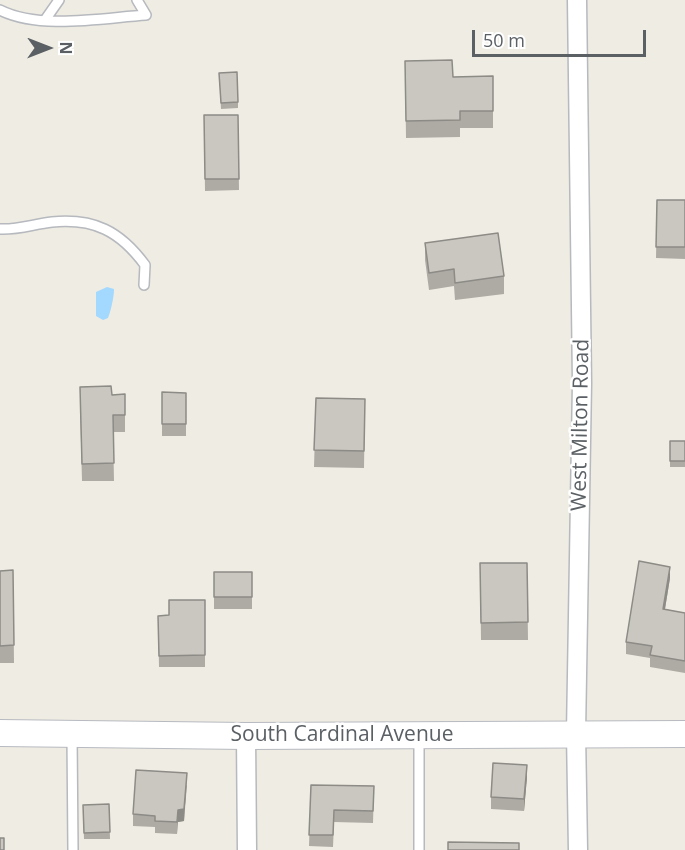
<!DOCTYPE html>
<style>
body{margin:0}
#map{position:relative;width:685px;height:850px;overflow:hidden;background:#efece3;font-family:"Open Sans",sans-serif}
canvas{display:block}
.north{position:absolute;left:18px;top:18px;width:60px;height:60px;-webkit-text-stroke:4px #fff;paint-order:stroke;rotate:90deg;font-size:16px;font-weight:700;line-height:24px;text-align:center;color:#5b6065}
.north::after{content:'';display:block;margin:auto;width:21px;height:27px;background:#5b6065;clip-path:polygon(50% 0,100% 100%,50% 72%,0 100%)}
.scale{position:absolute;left:472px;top:30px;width:174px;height:27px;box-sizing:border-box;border:3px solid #5b6065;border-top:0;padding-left:8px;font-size:18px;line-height:21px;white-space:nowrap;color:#5b6065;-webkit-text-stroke:4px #fff;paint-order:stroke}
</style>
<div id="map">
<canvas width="685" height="850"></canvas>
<div class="north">N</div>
<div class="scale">50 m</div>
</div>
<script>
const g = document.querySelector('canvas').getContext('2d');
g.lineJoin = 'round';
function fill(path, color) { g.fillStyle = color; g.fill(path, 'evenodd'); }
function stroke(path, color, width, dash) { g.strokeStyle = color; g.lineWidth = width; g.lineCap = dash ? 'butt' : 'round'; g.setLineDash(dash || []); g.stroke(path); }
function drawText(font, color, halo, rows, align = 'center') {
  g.font = font + ' "Open Sans",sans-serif'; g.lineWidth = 5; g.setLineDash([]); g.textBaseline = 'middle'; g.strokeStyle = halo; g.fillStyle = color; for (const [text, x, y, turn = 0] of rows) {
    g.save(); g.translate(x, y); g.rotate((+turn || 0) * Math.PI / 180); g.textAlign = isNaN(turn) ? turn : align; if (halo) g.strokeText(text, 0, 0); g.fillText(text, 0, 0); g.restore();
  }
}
fill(new Path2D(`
 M107,287L114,289C114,297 111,310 108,318L103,320L96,316V292Z`), '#a3d8ff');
const lane = new Path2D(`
 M0,10C40,30 102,18 146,15L137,0
 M45,20L59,0
 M0,229C18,230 34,224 52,222C94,218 120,231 145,265L144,285
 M72,735L73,850
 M419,737V850`);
const street = new Path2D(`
 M577,0L582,383L576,733L578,850
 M246,736L247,850`);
const secondary = new Path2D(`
 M0,733L246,736L685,734`);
stroke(lane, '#b6b9be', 12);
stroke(street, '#b6b9be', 21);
stroke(secondary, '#b7bac0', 28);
stroke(lane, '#fff', 9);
stroke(street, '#fff', 18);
stroke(secondary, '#fff', 26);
fill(new Path2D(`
 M405,61L453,77L493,76V128H460V137L406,138Z
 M219,73L238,102V108L221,109Z
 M204,115H238L239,190L205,191Z
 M657,200H685V259L656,258Z
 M425,243L504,276V294L455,300L454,286L429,290L425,260Z
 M162,392L186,393V436H162Z
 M125,394V432H113L114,481H82L80,404L112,395Z
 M316,398L365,399L364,468L314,467Z
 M670,441H685V467H670Z
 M480,563H527L528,640H481Z
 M13,570L14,663H0V571Z
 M214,572H252V609H214Z
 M670,578L665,609L685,613V673L650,667V658L626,654V642Z
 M158,616L205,655V667H159Z
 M527,777L524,811L491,809V797Z
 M187,785L184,821L178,822L177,834L155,833V827L133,826V814Z
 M311,785L374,786L373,823L334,822L333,847L309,846Z
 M109,804L110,839H84L83,805Z`), '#aeaba5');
fill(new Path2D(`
 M670,567V578L663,621V609Z
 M527,765V777L524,811V799Z
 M187,773L184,821L178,822L177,834L178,810Z`), '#8d8b86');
const building = new Path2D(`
 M452,60L453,77L493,76V111H460V120L406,121L405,61Z
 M237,72L238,102L221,103L219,73Z
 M204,115H238L239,179H205Z
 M657,200H685V247H656Z
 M498,233L504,276L455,283L454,269L429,273L425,243Z
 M111,386L112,395L125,394V415H113L114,463L82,464L80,387Z
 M162,392L186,393V424H162Z
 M316,398L365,399L364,451L314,450Z
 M670,441H685V461H670Z
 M639,561L670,567L663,609L685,613V661L650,655L652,646L626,642Z
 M480,563H527L528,622L481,623Z
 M13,570L14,645L0,646V571Z
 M214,572H252V597H214Z
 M169,600H205V655L159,656L158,616L169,615Z
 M493,763L527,765L524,799L491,797Z
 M136,770L187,773L184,809L178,810L177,822L155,821V816L133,814Z
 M311,785L374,786L373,811L334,810L333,835H309Z
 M109,804L110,832L84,833L83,805Z
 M0,838H4V850H0Z
 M448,842L519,843V850H448Z`);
fill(building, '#cac7c0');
stroke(building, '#8d8b86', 1.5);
drawText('21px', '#5b6065', '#fff', [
 ["West Milton Road",581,425,-89],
 ["South Cardinal Avenue",342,735]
]);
</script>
